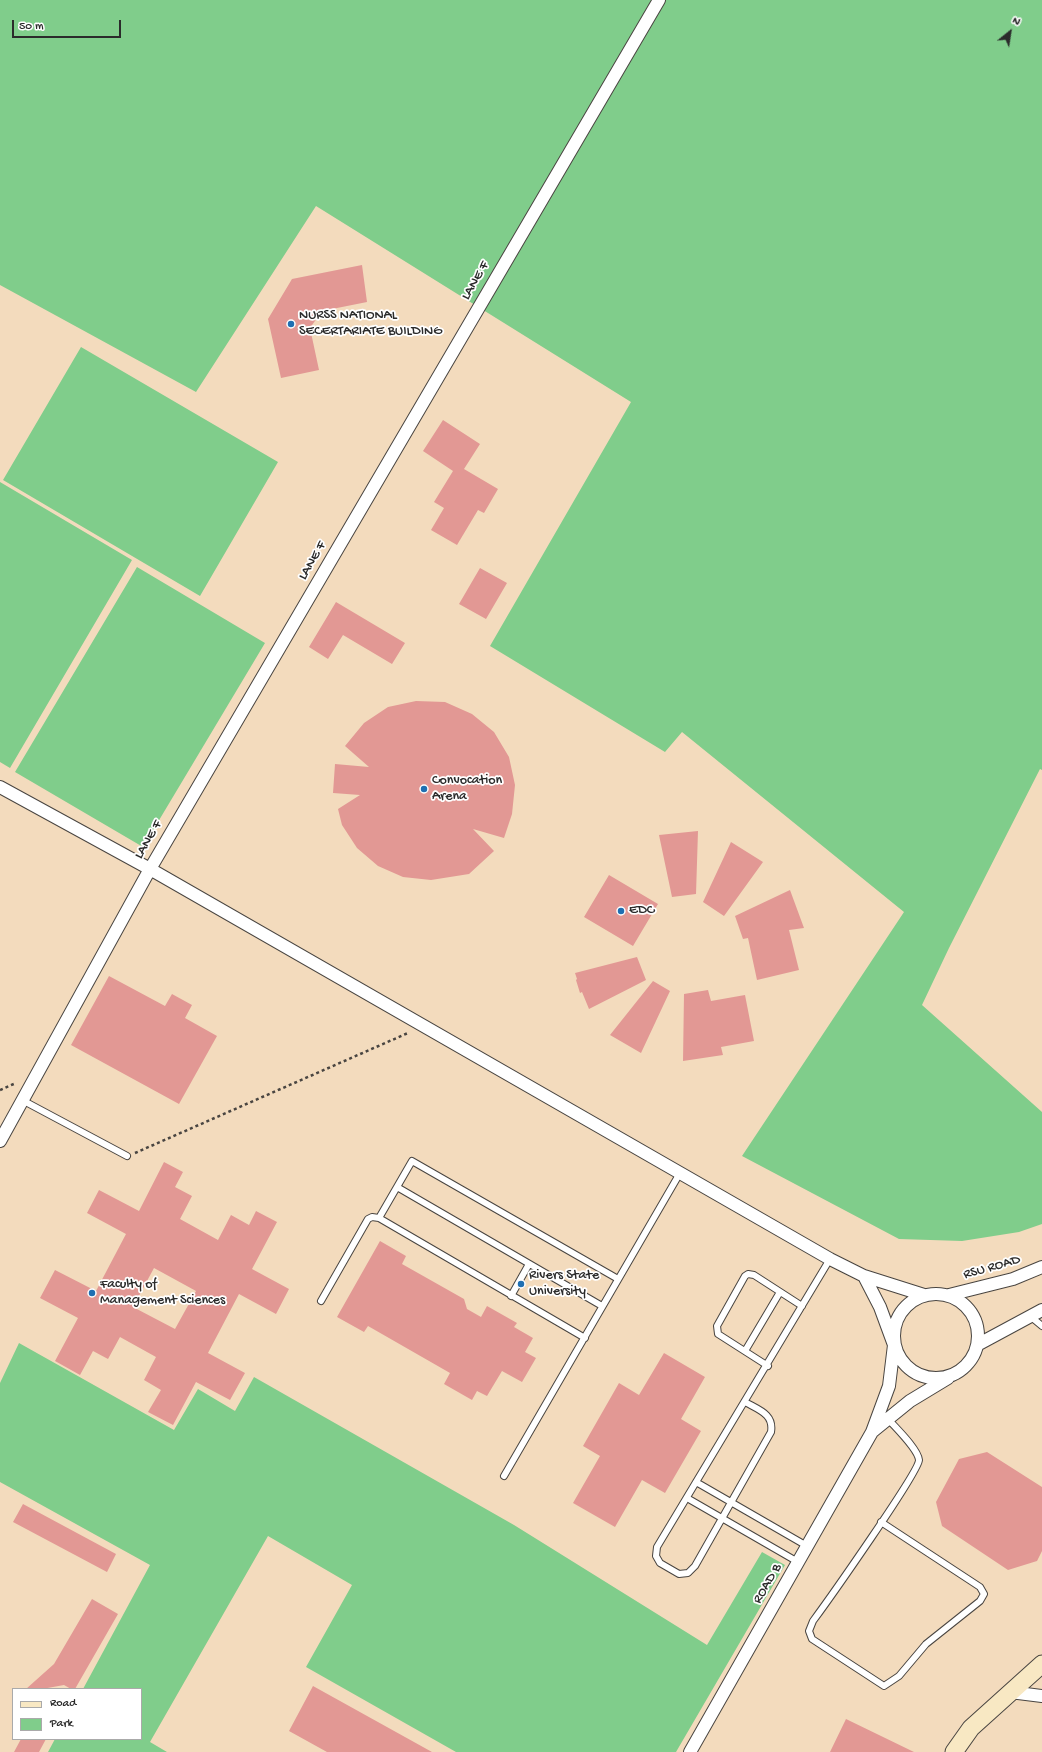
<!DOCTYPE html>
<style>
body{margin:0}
#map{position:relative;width:1042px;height:1752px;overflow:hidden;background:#f3dbbd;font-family:"Gochi Hand",sans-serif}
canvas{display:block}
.legend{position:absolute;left:12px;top:1688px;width:130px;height:52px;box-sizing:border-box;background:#fff;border:1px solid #aaa;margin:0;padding:5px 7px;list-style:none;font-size:12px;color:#2b2b2b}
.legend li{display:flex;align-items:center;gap:8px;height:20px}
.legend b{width:20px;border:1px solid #aaa}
.north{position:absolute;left:990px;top:12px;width:40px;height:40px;-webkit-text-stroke:3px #fff;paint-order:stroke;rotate:30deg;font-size:11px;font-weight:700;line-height:16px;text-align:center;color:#2b2b2b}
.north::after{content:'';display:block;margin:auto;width:14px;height:18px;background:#2b2b2b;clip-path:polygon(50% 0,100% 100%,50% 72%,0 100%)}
.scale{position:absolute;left:12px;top:20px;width:109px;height:18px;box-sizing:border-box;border:2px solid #2b2b2b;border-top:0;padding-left:5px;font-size:12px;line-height:14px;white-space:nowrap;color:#2b2b2b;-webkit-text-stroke:3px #fff;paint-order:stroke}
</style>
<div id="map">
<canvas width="1042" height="1752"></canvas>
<ul class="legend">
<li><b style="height:5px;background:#f8e8c3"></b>Road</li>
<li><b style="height:11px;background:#80cd8b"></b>Park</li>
</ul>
<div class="north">N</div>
<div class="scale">50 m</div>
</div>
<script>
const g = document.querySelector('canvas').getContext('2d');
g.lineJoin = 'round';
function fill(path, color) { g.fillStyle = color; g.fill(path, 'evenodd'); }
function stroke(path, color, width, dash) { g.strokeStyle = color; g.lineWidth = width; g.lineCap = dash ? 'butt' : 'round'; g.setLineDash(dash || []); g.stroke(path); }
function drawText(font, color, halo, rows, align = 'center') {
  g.font = font + ' "Gochi Hand",sans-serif'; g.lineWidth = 3.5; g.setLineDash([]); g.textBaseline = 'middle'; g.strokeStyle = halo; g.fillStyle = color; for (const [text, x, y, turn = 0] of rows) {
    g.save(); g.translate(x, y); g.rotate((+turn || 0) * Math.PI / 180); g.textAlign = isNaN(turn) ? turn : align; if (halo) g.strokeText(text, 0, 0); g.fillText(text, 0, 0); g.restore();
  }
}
fill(new Path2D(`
 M0,0H1042V770L1040,769L949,948L922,1005L1042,1112V1224L1019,1232L962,1241L899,1239L742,1156L904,912L682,732L665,752L490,646L631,402L316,206L196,392L0,285Z
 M81,347L278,462L200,596L3,480Z
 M0,482L132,560L10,768L0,762Z
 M137,567L265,643L143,847L15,772Z
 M19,1343L174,1430L198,1389L235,1411L254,1377L514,1525L707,1645L762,1552L785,1565L676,1752H456L306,1667L352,1585L268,1536L150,1742L167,1752H48L55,1739H141V1689H83L150,1565L0,1482V1383Z`), '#80cd8b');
fill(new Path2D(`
 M362,265L367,302L322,311L310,328L319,370L281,378L268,319L292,279Z
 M443,420L480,444L464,469L498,489L484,513L478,510L457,545L431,530L444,508L434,502L453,471L423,451Z
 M480,568L507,583L486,619L459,604Z
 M336,602L405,643L392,664L343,635L328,659L309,647Z
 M416,701L445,702L472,714L494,732L509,757L515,785L512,814L504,838L473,829L494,851L469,874L431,880L403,877L378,866L357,848L342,825L338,809L360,795L333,793L335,764L369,767L345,746L364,723L388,707Z
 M698,831L696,894L672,897L659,835Z
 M731,842L763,862L724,916L703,902Z
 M609,875L658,904L633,946L584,917Z
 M790,890L804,928L789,930L799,970L757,980L748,938L743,939L735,916Z
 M637,957L646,980L589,1009L582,992L580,993L576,980L577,979L575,973Z
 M109,976L165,1006L172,994L192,1005L185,1018L217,1036L179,1104L71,1045Z
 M653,981L670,991L641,1053L610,1035Z
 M708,990L711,1001L745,995L754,1041L721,1047L723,1055L683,1061L684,994Z
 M164,1162L183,1172L175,1187L192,1196L180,1219L218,1240L231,1215L249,1225L256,1211L277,1222L252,1269L289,1289L276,1314L239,1294L208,1353L245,1373L230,1400L196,1382L173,1425L148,1412L161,1390L144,1380L156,1357L120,1337L108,1359L93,1351L80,1375L55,1361L78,1318L40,1298L55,1270L96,1291L126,1234L87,1213L99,1190L139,1211ZM154,1268L196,1291L175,1329L133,1307Z
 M380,1241L406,1256L402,1264L464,1299L467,1309L481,1317L487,1306L517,1323L514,1327L533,1338L525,1352L536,1358L522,1382L502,1371L487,1396L477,1391L472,1400L444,1384L450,1373L368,1326L364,1332L337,1317Z
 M664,1353L705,1377L681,1419L701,1431L665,1493L642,1480L615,1527L573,1503L600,1456L583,1446L619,1383L639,1395Z
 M987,1452L1042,1487V1551L1037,1561L1008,1570L942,1526L936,1502L959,1459Z
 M23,1504L116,1554L107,1572L13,1522Z
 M92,1599L118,1614L75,1689H71L64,1685L42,1689H26L54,1664Z
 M313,1686L432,1752H327L289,1731Z
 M846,1719L914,1752H830Z
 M21,1739H46L39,1752H14Z`), '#e29894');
const lane = new Path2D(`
 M22,1100L127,1156
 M397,1187L602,1306
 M379,1218L412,1161L618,1279
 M511,1296L529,1264
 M321,1301L368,1219L372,1217L379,1218L585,1338
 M1030,1316L1042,1326
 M745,1351L780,1292
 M768,1366L718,1334L717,1326L745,1276L748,1274L754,1275L802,1306
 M745,1402C759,1410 774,1414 771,1432L695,1566L688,1573L679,1574L660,1563L656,1556L657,1547C715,1451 773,1355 830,1259
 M504,1476L680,1173
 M696,1482L807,1546
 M687,1498L798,1562
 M881,1522L980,1587L984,1594L980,1601L926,1644L899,1676L884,1686L812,1639L809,1631L813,1621C827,1602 919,1472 919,1460C918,1449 896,1428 888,1419`);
const street = new Path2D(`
 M0,787L150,869L830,1259L864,1276L924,1295
 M0,1141L150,869L659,0
 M894 1336a42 42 0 1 1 84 0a42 42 0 1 1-84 0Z
 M949,1295L1013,1279L1042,1267
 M977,1345L1042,1310
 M873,1431L910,1401L948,1378
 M1010,1692L1042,1696
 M690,1752L872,1432L889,1386L894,1345L880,1307L864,1276`);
const secondary = new Path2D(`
 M954,1752L971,1728L1042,1664`);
stroke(lane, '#494541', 8);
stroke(street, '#494541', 14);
stroke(secondary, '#494541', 19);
stroke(new Path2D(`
 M0,1090L16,1083
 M135,1153L408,1033`), '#494541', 2.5, [3, 3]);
stroke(lane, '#fff', 6);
stroke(street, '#fff', 12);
stroke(secondary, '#f8e8c3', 17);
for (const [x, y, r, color] of [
 [291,324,4,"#1f6fb2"],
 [424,789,4,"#1f6fb2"],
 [621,911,4,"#1f6fb2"],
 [521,1284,4,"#1f6fb2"],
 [92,1293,4,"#1f6fb2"]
]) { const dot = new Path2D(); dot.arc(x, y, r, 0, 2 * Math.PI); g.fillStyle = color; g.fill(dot); stroke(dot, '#fff', 1.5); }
drawText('14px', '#2b2b2b', '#fff', [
 ["LANE F",476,281,-60],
 ["LANE F",313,561,-60],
 ["LANE F",149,840,-60],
 ["RSU ROAD",992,1268,-16],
 ["ROAD B",768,1584,-60]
]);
drawText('14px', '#2b2b2b', '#fff', [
 ["NURSS NATIONAL",299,316],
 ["SECERTARIATE BUILDING",299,332],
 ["Convocation",432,781],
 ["Arena",432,797],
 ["EDC",629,911],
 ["Rivers State",529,1276],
 ["University",529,1292],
 ["Faculty of",100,1285],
 ["Management Sciences",100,1301]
], 'left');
</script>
